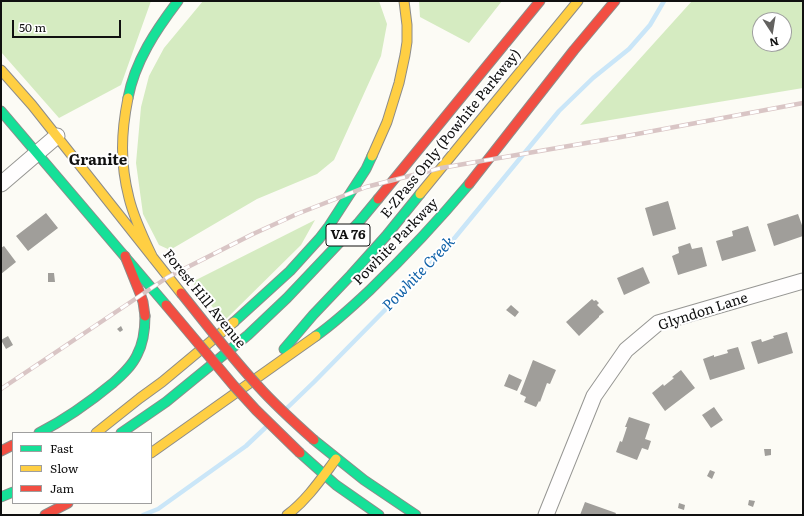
<!DOCTYPE html>
<style>
body{margin:0}
#map{position:relative;width:804px;height:516px;overflow:hidden;background:#fcfbf5;font-family:Literata,serif}
canvas{display:block}
.frame{position:absolute;inset:0;border:2px solid #101010;pointer-events:none}
.legend{position:absolute;left:12px;top:432px;width:140px;height:72px;box-sizing:border-box;background:#fff;border:1px solid #9f9f9f;margin:0;padding:5px 7px;list-style:none;font-size:12px;color:#101010}
.legend li{display:flex;align-items:center;gap:8px;height:20px}
.legend b{width:20px;border:1px solid #9f9f9f}
.north{position:absolute;left:752px;top:12px;width:40px;height:40px;box-sizing:border-box;background:#fff;border:1px solid #9f9f9f;border-radius:50%;rotate:168deg;font-size:11px;font-weight:700;line-height:16px;text-align:center;color:#101010}
.north::after{content:'';display:block;margin:auto;width:14px;height:18px;background:#636260;clip-path:polygon(50% 0,100% 100%,50% 72%,0 100%)}
.scale{position:absolute;left:12px;top:20px;width:109px;height:18px;box-sizing:border-box;border:2px solid #101010;border-top:0;padding-left:5px;font-size:12px;line-height:14px;white-space:nowrap;color:#101010;-webkit-text-stroke:3px #fff;paint-order:stroke}
</style>
<div id="map">
<canvas width="804" height="516"></canvas>
<div class="frame"></div>
<ul class="legend">
<li><b style="height:5px;background:#16e098"></b>Fast</li>
<li><b style="height:5px;background:#ffcf43"></b>Slow</li>
<li><b style="height:5px;background:#f24e42"></b>Jam</li>
</ul>
<div class="north">N</div>
<div class="scale">50 m</div>
</div>
<script>
const g = document.querySelector('canvas').getContext('2d');
g.lineJoin = 'round';
function fill(path, color) { g.fillStyle = color; g.fill(path, 'evenodd'); }
function stroke(path, color, width, dash) { g.strokeStyle = color; g.lineWidth = width; g.lineCap = dash ? 'butt' : 'round'; g.setLineDash(dash || []); g.stroke(path); }
function drawText(font, color, halo, rows, align = 'center') {
  g.font = font + ' Literata,serif'; g.lineWidth = 4; g.setLineDash([]); g.textBaseline = 'middle'; g.strokeStyle = halo; g.fillStyle = color; for (const [text, x, y, turn = 0] of rows) {
    g.save(); g.translate(x, y); g.rotate((+turn || 0) * Math.PI / 180); g.textAlign = isNaN(turn) ? turn : align; if (halo) g.strokeText(text, 0, 0); g.fillText(text, 0, 0); g.restore();
  }
}
fill(new Path2D(`
 M1,1H151L121,85L59,118L1,52Z
 M203,1H379L387,24L381,56L334,160L317,174L257,199L170,250L159,245L143,214L136,163L141,107L149,76L164,48Z
 M419,1H502L469,43L420,17Z
 M692,1H803V88L580,125ZM760,20H784V44H760Z
 M315,220L301,245L224,321L192,282Z`), '#d5ebc1');
stroke(new Path2D(`
 M287,408L314,382L448,246L559,111L593,78L629,49L650,25L664,1
 M143,515L158,509L246,446L265,428`), '#cae6f8', 4.5);
fill(new Path2D(`
 M668,201L676,229L653,236L645,208Z
 M46,213L58,228L28,251L16,236Z
 M798,214L803,228V236L774,246L767,224Z
 M748,226L756,251L722,261L716,241L733,236L732,231Z
 M690,243L692,249L702,247L707,266L678,275L672,256L679,253L678,247Z
 M4,246L16,262L1,274V248Z
 M643,267L650,283L624,295L617,278Z
 M48,273H54L55,282H48Z
 M592,299L594,301L596,300L599,303L597,305L604,312L599,316V317L579,336L566,322Z
 M511,305L519,312L515,317L506,310Z
 M121,326L123,330L120,332L117,329Z
 M787,332L793,353L758,364L751,342L761,339L762,342L774,338L773,336Z
 M8,336L13,345L6,349L1,340Z
 M738,347L745,369L710,380L703,359L714,355V357L728,353L727,350Z
 M533,360L556,370L550,384L547,383L540,402L539,401L536,407L524,402L526,397L520,394Z
 M681,370L695,388L665,411L652,393L663,384L664,386L674,378L672,377Z
 M509,374L522,380L517,391L504,386Z
 M714,407L723,420L711,428L702,415Z
 M629,417L650,424L645,439L651,441L648,450L642,448L637,460L616,452L620,441L622,442L627,427H625Z
 M764,449H771V455L765,456Z
 M710,470L715,472L712,479L707,476Z
 M749,500L755,501L753,507L748,505Z
 M585,502L616,513L615,515H580Z
 M679,503L685,505L684,510L678,508Z`), '#a09e9a');
const street = new Path2D(`
 M1,184L57,136
 M546,515L594,396L626,350L658,323L803,281`);
const fast = new Path2D(`
 M128,98C135,61 156,30 178,1
 M1,111L166,305
 M234,322L290,271L319,239L329,226L366,169L372,156
 M316,336C336,322 353,306 370,290C405,256 438,221 469,184
 M284,349L313,315L351,275L386,236L420,194
 M39,433C66,419 90,402 113,383C122,375 132,366 137,355C143,344 145,329 145,316
 M121,433L166,402L248,335L287,298L359,222L378,199
 M314,440L364,480L416,515
 M300,453L336,485L379,515
 M1,497L13,492`);
const slow = new Path2D(`
 M1,70L32,105L181,293
 M128,98C121,133 120,163 129,198C134,219 144,239 153,258
 M372,156L387,122L399,83L405,55L407,42V25L404,1
 M420,194L578,1
 M96,433L140,398L162,382L234,322
 M151,453L316,336
 M287,515C307,500 321,479 336,459`);
const jam = new Path2D(`
 M469,184L574,50L615,1
 M378,199L540,1
 M125,256L141,296L143,302L145,316
 M1,451L13,445
 M45,515L68,503`);
stroke(street, '#969693', 17);
stroke(fast, '#8d8c8a', 11);
stroke(slow, '#8d8c8a', 11);
stroke(jam, '#8d8c8a', 11);
stroke(street, '#fffefe', 15);
stroke(fast, '#16e098', 9);
stroke(slow, '#ffcf43', 9);
stroke(jam, '#f24e42', 9);
const rail = new Path2D(`
 M1,389L168,277L253,234L297,214L366,187L441,168L621,137L803,103`);
stroke(rail, '#d9c5c5', 4.5);
stroke(rail, '#fff', 3, [9]);
const jamBridge = new Path2D(`
 M181,293C207,325 231,357 259,387C276,406 295,423 314,440
 M166,305L234,386L256,410L300,453`);
stroke(jamBridge, '#8d8c8a', 11, []);
stroke(jamBridge, '#f24e42', 9);
for (const [x, y, w] of [
 [348,235,44]
]) { const box = new Path2D(); box.roundRect(x - w / 2, y - 11, w, 22, 3); g.fillStyle = '#fff'; g.fill(box); stroke(box, '#101010', 1); }
drawText('bold 13px', '#101010', null, [
 ["VA 76",348,235]
]);
drawText('14px', '#101010', '#fff', [
 ["E-ZPass Only (Powhite Parkway)",451,134,-51],
 ["Powhite Parkway",396,242,-46],
 ["Forest Hill Avenue",204,299,51],
 ["Glyndon Lane",703,312,-18]
]);
drawText('bold 15px', '#101010', '#fff', [
 ["Granite",98,161]
]);
drawText('italic 15px', '#1162a9', '#fff', [
 ["Powhite Creek",419,274,-46]
]);
</script>
